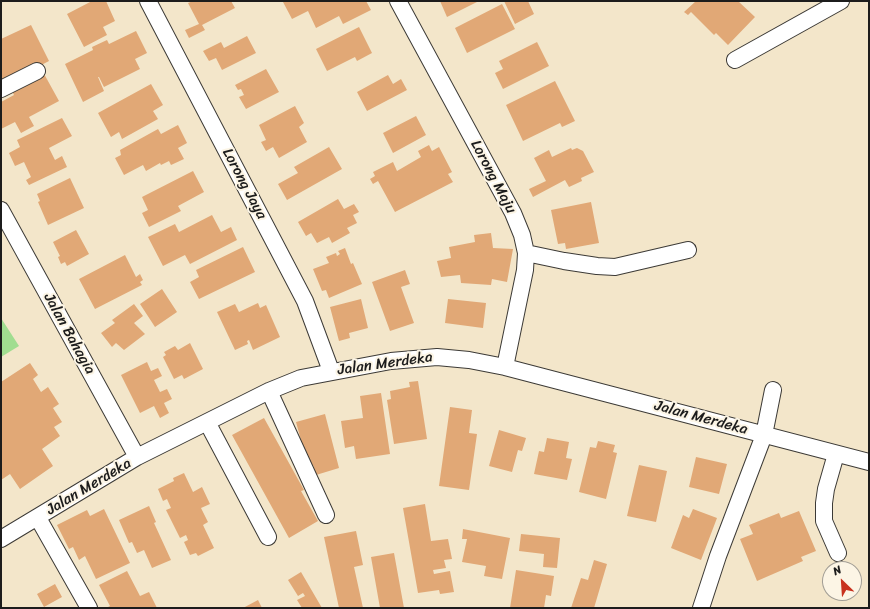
<!DOCTYPE html>
<style>
body{margin:0}
#map{position:relative;width:870px;height:609px;overflow:hidden;background:#f3e6ca;font-family:Sriracha,sans-serif}
canvas{display:block}
.frame{position:absolute;inset:0;border:2px solid #1c1c1c;pointer-events:none}
.north{position:absolute;left:822px;top:561px;width:40px;height:40px;box-sizing:border-box;background:#fcf5e5;border:1px solid #a29e95;border-radius:50%;rotate:335deg;font-size:11px;font-weight:700;line-height:16px;text-align:center;color:#1c1c1c}
.north::after{content:'';display:block;margin:auto;width:14px;height:18px;background:#c8321e;clip-path:polygon(50% 0,100% 100%,50% 72%,0 100%)}
</style>
<div id="map">
<canvas width="870" height="609"></canvas>
<div class="frame"></div>
<div class="north">N</div>
</div>
<script>
const g = document.querySelector('canvas').getContext('2d');
g.lineJoin = 'round';
function fill(path, color) { g.fillStyle = color; g.fill(path, 'evenodd'); }
function stroke(path, color, width, dash) { g.strokeStyle = color; g.lineWidth = width; g.lineCap = dash ? 'butt' : 'round'; g.setLineDash(dash || []); g.stroke(path); }
function drawText(font, color, halo, rows, align = 'center') {
  g.font = font + ' Sriracha,sans-serif'; g.lineWidth = 4; g.setLineDash([]); g.textBaseline = 'middle'; g.strokeStyle = halo; g.fillStyle = color; for (const [text, x, y, turn = 0] of rows) {
    g.save(); g.translate(x, y); g.rotate((+turn || 0) * Math.PI / 180); g.textAlign = isNaN(turn) ? turn : align; if (halo) g.strokeText(text, 0, 0); g.fillText(text, 0, 0); g.restore();
  }
}
fill(new Path2D(`
 M1,318L19,346L1,357Z`), '#a0dd90');
fill(new Path2D(`
 M92,1H106L115,21L103,27L107,35L84,47L67,14Z
 M193,1H231L235,8L202,25L205,30L189,38L185,30L199,24L188,3Z
 M286,1H366L371,10L343,24L339,16L316,28L308,11L292,19L283,2Z
 M440,1H479L447,17Z
 M504,1H528L534,14L515,24Z
 M696,1H738L755,17L728,45L716,33L714,35L691,12L688,15L684,12Z
 M502,4L515,29L467,53L455,28Z
 M31,25L49,61L1,86V39Z
 M359,27L372,53L357,61L355,57L327,71L316,49Z
 M136,31L147,53L135,59L140,69L104,87L99,77H98L104,91L83,102L65,64L93,50L92,47L107,40L109,44Z
 M247,36L256,53L222,70L216,58L209,61L203,51L221,42L224,48Z
 M537,42L549,66L503,89L495,73L503,69L499,61Z
 M266,69L279,92L246,109L239,97L244,95L241,89L238,90L235,85Z
 M43,72L59,101L29,117L34,126L21,133L15,122L1,129V102L14,95L11,89Z
 M388,75L393,84L401,79L407,90L367,111L357,92Z
 M555,81L575,121L562,127L560,123L523,141L506,105Z
 M151,84L163,105L153,111L158,119L122,139L119,132L111,137L98,113Z
 M295,106L304,123L299,127L307,142L279,158L273,147L266,151L261,142L266,140L259,125Z
 M416,116L426,135L393,153L383,133Z
 M62,118L72,136L49,148L55,160L62,156L67,167L29,185L26,180L31,177L24,162L15,166L9,153L20,147L17,140Z
 M178,125L187,143L178,148L184,159L171,165L169,161L161,165L160,163L146,171L143,165L124,175L115,158L121,155L120,150L158,129L161,134Z
 M429,145L432,151L439,147L452,172L448,174L453,182L395,212L378,181L373,184L370,179L375,176L373,172L393,162L397,171L421,157L418,151Z
 M329,147L342,169L287,200L278,184L298,173L294,167Z
 M571,148L572,150L577,148L583,151L594,172L581,178L582,181L569,187L565,180L533,197L529,189L546,181L534,158L549,150L552,157Z
 M193,171L204,192L178,206L181,211L149,227L142,213L148,210L142,197Z
 M70,178L84,208L48,225L38,202L40,201L37,194Z
 M338,199L344,209L354,204L359,212L353,215L357,223L347,228L350,233L332,243L329,237L317,243L311,233L306,236L298,222Z
 M591,202L599,243L566,249L565,243L558,244L551,210Z
 M212,215L221,232L231,227L237,240L190,264L185,255L163,266L148,237L175,224L179,232Z
 M76,230L89,254L67,266L65,262L61,264L58,257L60,256L53,242Z
 M491,233L493,248L513,249L507,282L492,279L491,285L461,283L460,275L441,277L437,261L451,258L449,247L475,242L474,235Z
 M243,247L255,272L199,299L190,282L199,277L196,270Z
 M345,248L351,264L353,263L362,284L329,298L326,290L322,291L313,269L329,263L326,257L336,253L337,256L340,254L338,251Z
 M125,255L136,277L140,274L143,280L140,282L142,285L95,309L79,279Z
 M405,270L410,284L401,287L414,323L390,331L372,282Z
 M162,289L177,312L155,327L140,304Z
 M361,299L368,328L349,333L350,338L339,341L330,307Z
 M448,299L486,303L483,328L445,323Z
 M258,303L260,308L266,305L280,337L253,350L249,340L247,341L248,344L235,350L217,312L235,304L239,312Z
 M134,304L143,316L134,323L145,334L124,350L116,343L112,347L101,333L115,323L112,320Z
 M190,343L203,369L184,379L182,375L174,379L163,357L166,355L164,352L175,346L178,350Z
 M147,362L151,371L158,368L162,376L154,380L160,392L167,389L172,399L164,403L169,413L160,418L154,406L140,413L121,375Z
 M30,363L38,375L33,379L41,392L48,387L59,404L53,408L62,422L54,427L60,436L42,449L53,466L20,489L10,474L1,480V382Z
 M418,381L427,439L394,444L387,400L391,399L390,391L410,387L409,382Z
 M381,393L390,454L356,459L354,446L345,448L341,421L363,418L360,396Z
 M450,407L472,410L469,433L477,434L469,490L439,486Z
 M325,414L339,468L316,475L313,465L308,466L296,422Z
 M264,418L304,490L301,491L318,521L289,538L232,435Z
 M499,430L526,438L522,451L518,450L512,472L489,466Z
 M547,438L569,442L566,458L572,459L567,480L534,474L539,451L544,452Z
 M598,441L615,445L613,452L617,453L606,499L579,492L590,447L596,448Z
 M696,457L727,464L719,494L689,487Z
 M639,465L667,471L656,522L627,516Z
 M184,473L193,492L202,487L210,504L201,508L208,522L203,525L214,548L198,556L196,553L190,555L184,542L188,540L186,535L180,538L166,510L171,508L167,499L163,501L158,489L174,481L173,478Z
 M425,504L431,541L448,539L452,559L444,560L446,568L433,570L434,574L450,571L454,592L440,594L439,590L418,593L403,508Z
 M149,506L156,522L154,523L171,560L152,568L144,550L137,553L132,542L129,543L119,520Z
 M104,509L130,563L96,579L85,556L79,560L73,547L69,549L57,525L87,510L90,516Z
 M693,509L717,518L701,560L671,548L683,515L689,518Z
 M799,511L816,551L801,557L803,561L757,581L740,539L753,534L749,525L779,513L781,518Z
 M463,529L510,538L502,579L484,576L486,566L462,562L467,539H462Z
 M356,531L363,565L354,567L363,608H339L324,537Z
 M521,534L560,538L557,568L543,567L544,554L519,551Z
 M394,553L404,608H380L371,557Z
 M594,560L607,564L594,608H571L581,578L588,580Z
 M516,570L554,576L551,596L546,595L544,608H510Z
 M127,571L140,596L149,592L157,608H106L110,606L99,585Z
 M301,572L322,608H302L297,600L305,596L303,593L298,596L288,580Z
 M55,584L62,597L44,607L37,594Z
 M258,600L262,608H243Z`), '#e1a876');
const minor = new Path2D(`
 M148,1L305,301L331,371
 M398,1L513,213L522,235L526,253L525,270L505,367
 M735,60L841,1
 M1,89L37,71
 M1,210L137,457
 M526,253L564,261L597,266L615,267L688,250
 M269,391L326,515
 M207,422L268,537
 M836,454L826,489L824,503V521L838,553
 M38,518L89,608
 M1,539L137,457L269,391L301,378L391,361L437,357L469,360L505,367L869,462
 M701,608L718,556L764,435L773,390`);
stroke(minor, '#3c3a36', 18);
stroke(minor, '#fff', 16);
drawText('15px', '#1c1c1c', '#fcf5e5', [
 ["Lorong Maju",493,177,62],
 ["Lorong Jaya",244,184,62],
 ["Jalan Bahagia",69,334,61],
 ["Jalan Merdeka",385,364,-8],
 ["Jalan Merdeka",701,418,15],
 ["Jalan Merdeka",89,487,-31]
]);
</script>
